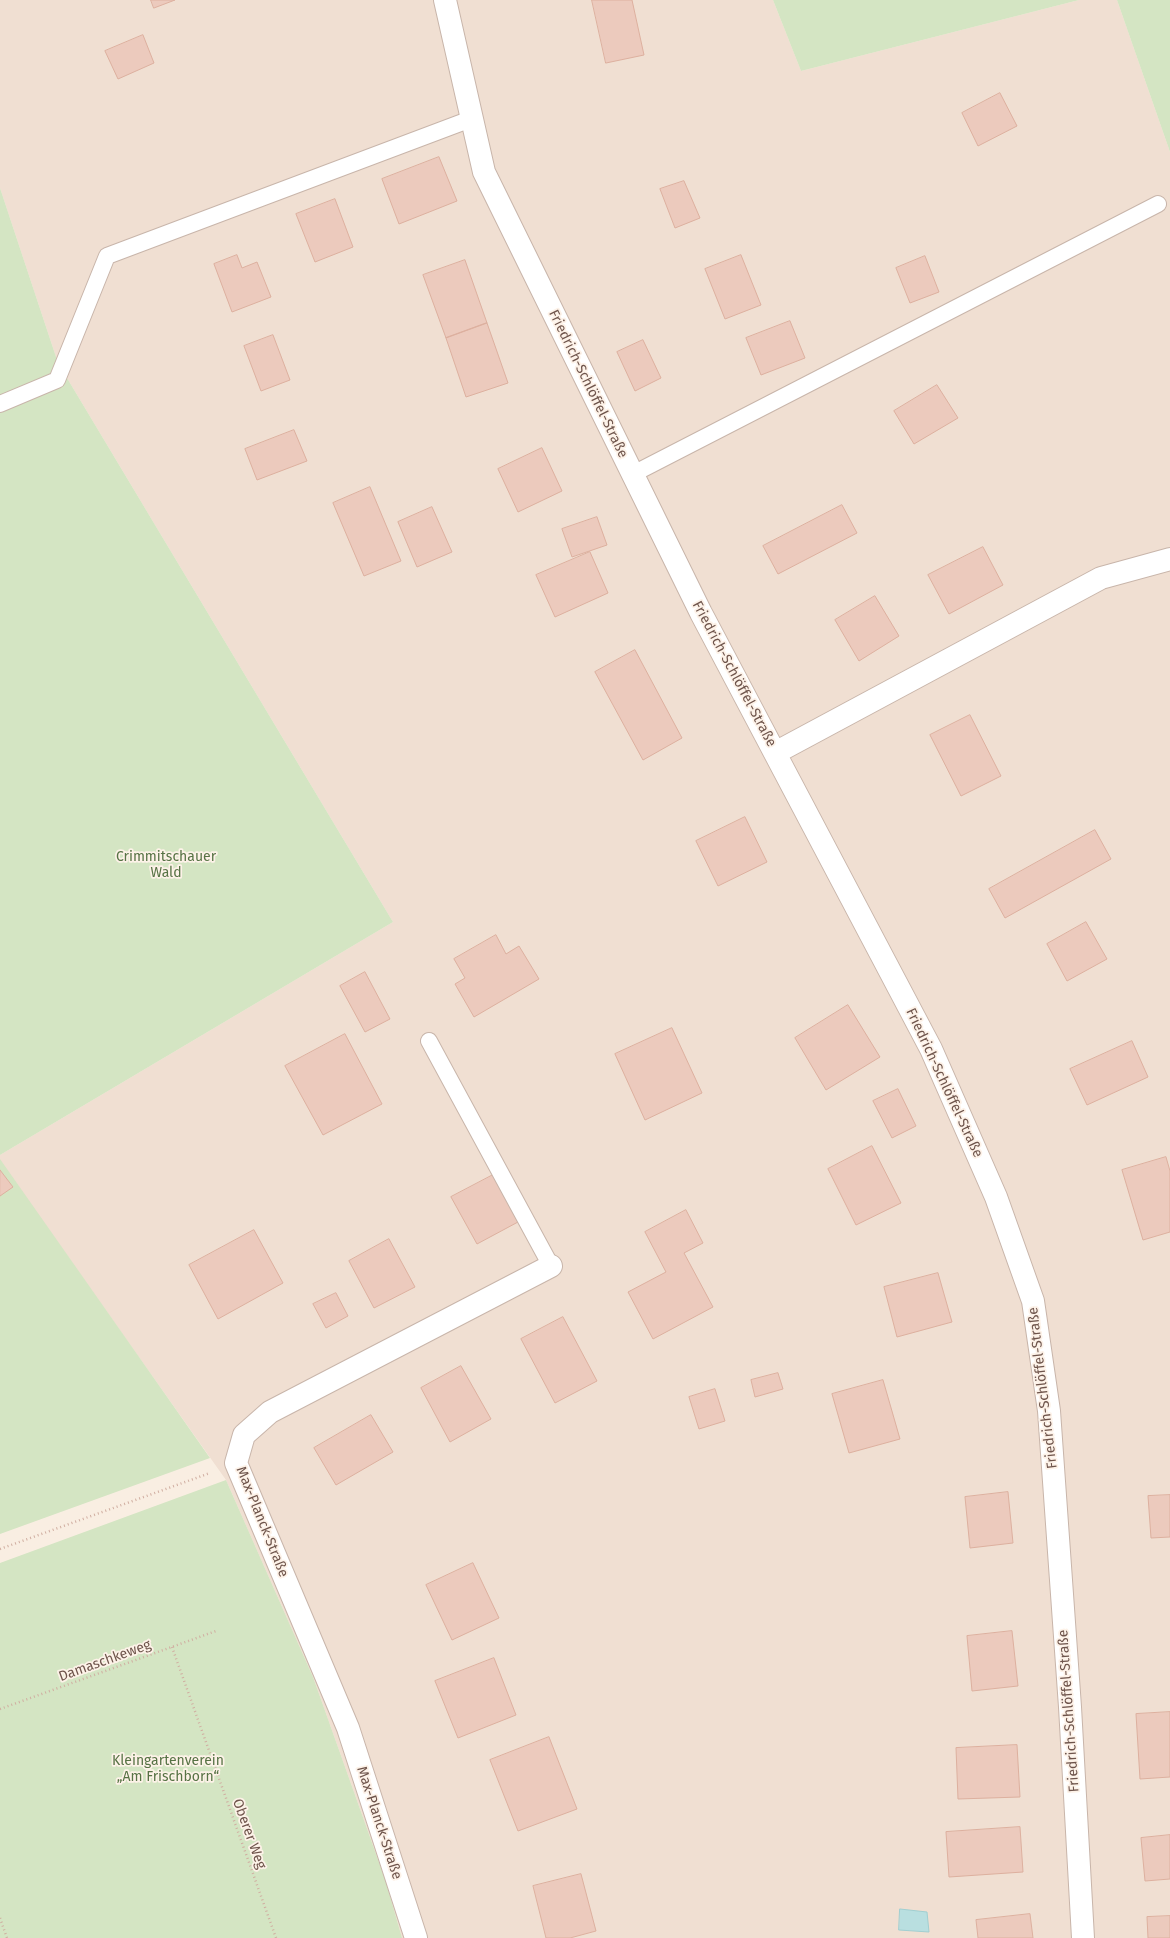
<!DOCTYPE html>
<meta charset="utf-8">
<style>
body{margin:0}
canvas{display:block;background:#f9eee2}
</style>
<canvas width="1170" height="1938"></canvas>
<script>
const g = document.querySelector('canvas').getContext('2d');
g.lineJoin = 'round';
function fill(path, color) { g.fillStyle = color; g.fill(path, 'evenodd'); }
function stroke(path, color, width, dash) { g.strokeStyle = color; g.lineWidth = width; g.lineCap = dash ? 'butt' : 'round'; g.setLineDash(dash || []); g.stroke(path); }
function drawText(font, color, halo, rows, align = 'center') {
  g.font = font + ' "Fira Sans",sans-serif'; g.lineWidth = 3.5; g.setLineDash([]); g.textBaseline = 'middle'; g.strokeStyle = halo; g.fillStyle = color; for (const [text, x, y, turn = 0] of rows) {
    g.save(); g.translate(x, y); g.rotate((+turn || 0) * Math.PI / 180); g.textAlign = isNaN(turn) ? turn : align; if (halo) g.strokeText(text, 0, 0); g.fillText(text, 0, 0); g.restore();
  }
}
fill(new Path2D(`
 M0,0H773L801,71L1079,0H1117L1170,152V1938H402L386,1882L313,1677L226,1480L0,1161V1155L393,922L58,363L0,188Z`), '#f0dfd2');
fill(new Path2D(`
 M773,0H1079L801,71Z
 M1117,0H1170V152Z
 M0,188L58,363L393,922L0,1155Z
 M0,1159L210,1458L0,1534Z
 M226,1480L313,1677L386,1882L402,1938H0V1563Z`), '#d4e5c3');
const water = new Path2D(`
 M900,1909L927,1912L929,1932L899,1930Z`);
fill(water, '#b9dfe0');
stroke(water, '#a1cfd1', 1);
const building = new Path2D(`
 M151,0H175L154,8Z
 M592,0H632L644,55L606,63Z
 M143,35L154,63L118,79L105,51Z
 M1000,93L1017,126L978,146L962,113Z
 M439,157L457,201L399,224L382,179Z
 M684,181L700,218L675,228L660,189Z
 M335,199L353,247L315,262L296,214Z
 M237,255L242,268L257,262L271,297L232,312L214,264Z
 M741,255L761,305L725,319L705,269Z
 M925,256L939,292L910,303L896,268Z
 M465,260L487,323L446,338L423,275Z
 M790,321L805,358L761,375L746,338Z
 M487,323L508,383L466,397L446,338Z
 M273,335L290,380L261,391L244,346Z
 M643,340L661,378L635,391L617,352Z
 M937,385L958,418L914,444L894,411Z
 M294,430L307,461L257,480L245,449Z
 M542,448L562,491L518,512L498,469Z
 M370,487L401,561L364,576L333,503Z
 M842,505L857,533L778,574L763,546Z
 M432,507L452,552L417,567L398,522Z
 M597,517L607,545L572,557L562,529Z
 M983,547L1003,585L949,614L928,575Z
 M590,552L608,593L555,617L536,575Z
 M875,596L899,636L859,661L835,620Z
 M635,650L682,738L643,760L595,672Z
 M970,715L1001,776L961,796L930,735Z
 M745,817L767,862L718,886L696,841Z
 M1095,830L1111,859L1005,918L989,889Z
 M1086,922L1107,959L1067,981L1047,944Z
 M496,935L506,954L519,946L539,979L474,1017L455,984L465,978L454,959Z
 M365,972L390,1019L365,1032L340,986Z
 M848,1005L880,1057L826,1090L795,1038Z
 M672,1028L702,1093L645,1120L615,1054Z
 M345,1034L382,1104L323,1135L285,1066Z
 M1132,1041L1148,1077L1087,1105L1070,1069Z
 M898,1089L916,1126L892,1138L873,1101Z
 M872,1146L901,1203L856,1225L828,1169Z
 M1166,1157L1170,1171V1232L1143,1240L1122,1170Z
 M0,1170L13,1187L0,1196Z
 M493,1175L518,1222L477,1244L451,1197Z
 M686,1210L703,1243L684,1253L713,1307L653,1339L628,1292L666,1272L645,1232Z
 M254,1230L283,1283L218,1319L189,1265Z
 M389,1239L415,1287L374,1308L349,1261Z
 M938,1273L952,1322L897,1337L884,1287Z
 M336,1293L348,1316L326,1328L313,1304Z
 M563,1317L597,1381L555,1403L521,1339Z
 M461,1366L491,1419L450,1442L421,1388Z
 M778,1373L783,1389L755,1397L751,1380Z
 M883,1380L900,1439L849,1453L832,1394Z
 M715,1389L725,1421L699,1429L689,1397Z
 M371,1415L393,1452L336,1485L314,1448Z
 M1008,1492L1013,1543L970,1548L965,1497Z
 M1170,1495V1537L1151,1538L1148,1496Z
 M473,1563L499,1618L452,1640L426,1585Z
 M1012,1631L1018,1686L972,1691L967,1636Z
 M494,1658L516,1715L458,1738L435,1681Z
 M1170,1712V1777L1140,1779L1136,1714Z
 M549,1737L577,1809L518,1831L490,1760Z
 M1017,1745L1020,1797L958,1799L956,1748Z
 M1020,1827L1023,1872L949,1877L946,1832Z
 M1170,1835V1879L1145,1881L1141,1838Z
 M581,1874L596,1931L570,1938H546L533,1886Z
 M1030,1914L1033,1938H978L976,1920Z
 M1170,1916V1938H1148L1147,1917Z`);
fill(building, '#eccabd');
stroke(building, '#ddb09f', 1);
const service = new Path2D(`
 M0,404L57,380L107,256L471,119
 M633,474L1158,204
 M429,1041L551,1266`);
const minor = new Path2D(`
 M445,0L484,172L701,613L931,1049L996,1197L1033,1301L1049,1411L1070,1707L1083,1938
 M775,753L1101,578L1170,559
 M416,1938L348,1728L236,1463L244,1435L270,1412L551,1266`);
stroke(service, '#c8b5aa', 18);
stroke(minor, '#c8b5aa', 24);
stroke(new Path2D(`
 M0,1549L210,1473
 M172,1647L276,1938
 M0,1709L216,1631
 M0,1918L7,1938`), '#d0aea1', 2.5, [1, 3]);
stroke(service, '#fff', 16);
stroke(minor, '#fff', 22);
drawText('14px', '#6e544b', '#fdf2e8', [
 ["Friedrich-Schlöffel-Straße",588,384,64],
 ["Friedrich-Schlöffel-Straße",734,674,62],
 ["Friedrich-Schlöffel-Straße",944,1083,65],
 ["Friedrich-Schlöffel-Straße",1043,1388,-97],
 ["Max-Planck-Straße",262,1522,68],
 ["Damaschkeweg",105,1661,-20],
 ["Friedrich-Schlöffel-Straße",1069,1711,-94],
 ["Max-Planck-Straße",379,1823,72],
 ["Oberer Weg",249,1834,70]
]);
drawText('14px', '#577345', '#fdf2e8', [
 ["Crimmitschauer",166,857],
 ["Wald",166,873],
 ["Kleingartenverein",168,1761],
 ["„Am Frischborn“",168,1777]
]);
</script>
